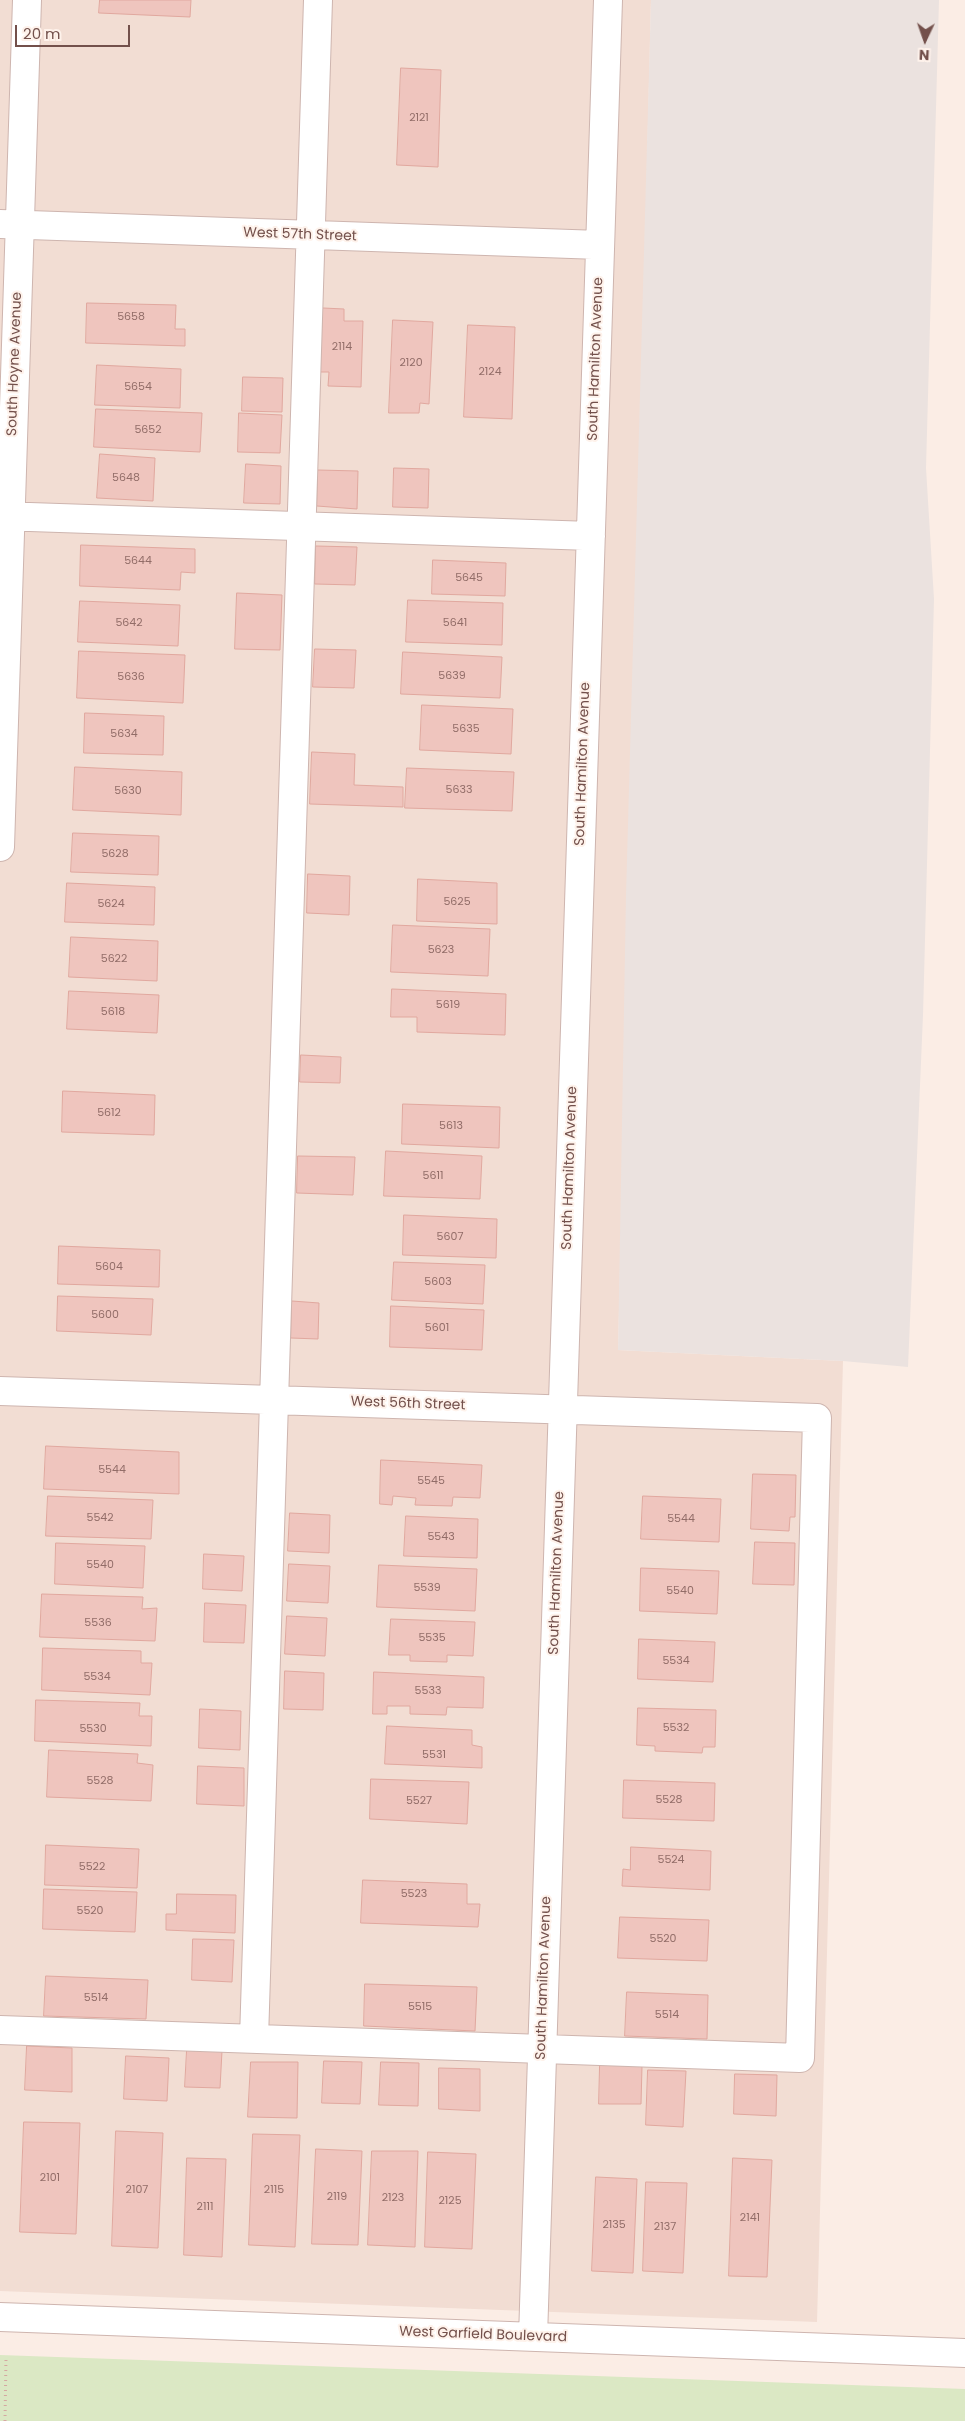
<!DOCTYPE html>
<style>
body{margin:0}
#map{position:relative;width:965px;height:2421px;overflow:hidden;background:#fbede5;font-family:Poppins,sans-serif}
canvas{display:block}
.north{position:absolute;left:900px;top:15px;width:50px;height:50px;-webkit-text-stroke:4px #fef2eb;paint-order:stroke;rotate:183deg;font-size:14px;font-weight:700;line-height:20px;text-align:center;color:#73504b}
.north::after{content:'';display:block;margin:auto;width:18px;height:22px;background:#73504b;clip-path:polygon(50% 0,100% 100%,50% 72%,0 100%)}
.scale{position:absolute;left:15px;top:25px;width:115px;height:22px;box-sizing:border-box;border:2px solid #73504b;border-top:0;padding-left:6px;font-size:15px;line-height:18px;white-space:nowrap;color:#73504b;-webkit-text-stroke:4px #fef2eb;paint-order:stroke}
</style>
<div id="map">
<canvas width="965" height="2421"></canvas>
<div class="north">N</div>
<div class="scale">20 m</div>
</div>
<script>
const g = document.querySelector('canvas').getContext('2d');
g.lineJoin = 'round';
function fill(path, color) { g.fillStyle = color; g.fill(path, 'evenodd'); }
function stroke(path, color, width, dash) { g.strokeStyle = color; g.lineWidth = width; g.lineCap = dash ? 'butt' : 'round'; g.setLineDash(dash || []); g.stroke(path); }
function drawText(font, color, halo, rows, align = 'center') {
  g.font = font + ' Poppins,sans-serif'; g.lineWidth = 4; g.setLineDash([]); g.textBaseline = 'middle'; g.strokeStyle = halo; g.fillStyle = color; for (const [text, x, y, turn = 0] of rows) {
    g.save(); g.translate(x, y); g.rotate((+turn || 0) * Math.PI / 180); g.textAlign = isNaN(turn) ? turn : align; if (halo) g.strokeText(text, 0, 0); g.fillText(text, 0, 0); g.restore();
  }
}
fill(new Path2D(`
 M0,0H651L618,1350L843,1361L817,2322L0,2291Z`), '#f2ddd3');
fill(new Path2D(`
 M651,0H939L926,468L934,599L923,1015L908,1367L843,1361L618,1350L626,895Z`), '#ebe2df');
fill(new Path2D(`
 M0,2355L965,2389V2421H0Z`), '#dbe8c4');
const building = new Path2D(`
 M100,0H191L190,17L99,13Z
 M401,68L441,70L438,167L397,165Z
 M87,303L176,305L175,329H185V346L86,343Z
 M323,308L344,309V321H363L361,387L328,386L329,372H320Z
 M393,320L433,322L429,404L420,403L419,413H389Z
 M468,325L515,327L512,419L464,417Z
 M97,365L181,369L180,408L95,405Z
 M243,377L283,378L282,412L242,411Z
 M96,409L202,413L200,452L94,447Z
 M239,413L282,415L280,453L238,452Z
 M100,454L155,458L153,501L97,498Z
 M246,464L281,466L280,504L244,503Z
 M394,468L429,469L428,508L393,507Z
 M318,470L358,471L357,509L317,506Z
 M81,545L195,549V573L181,572L180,590L80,586Z
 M316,546L357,547L355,585L315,584Z
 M433,560L506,563L505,596L432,594Z
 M237,593L282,595L280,650L235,649Z
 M408,600L503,603L502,645L406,642Z
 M80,601L180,605L178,646L78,642Z
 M315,649L356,650L354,688L313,687Z
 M79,651L185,655L183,703L77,698Z
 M403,652L502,657L500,698L401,694Z
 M422,705L513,709L511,754L420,750Z
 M85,713L164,716L163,755L84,753Z
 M312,752L355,754L354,785L403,787V807L310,804Z
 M75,767L182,772L181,815L73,810Z
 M407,768L514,772L512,811L405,808Z
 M73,833L159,836L158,875L71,872Z
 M308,874L350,876L349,915L307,913Z
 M418,879L497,883V924L417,921Z
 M67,883L155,887L154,925L65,922Z
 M393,925L490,929L488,976L391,972Z
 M71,937L158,941L157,981L69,977Z
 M392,989L506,994L505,1035L417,1032V1017H391Z
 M69,991L159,995L157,1033L67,1029Z
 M301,1055L341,1057L340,1083L300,1082Z
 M63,1091L155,1095L154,1135L62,1132Z
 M403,1104L500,1107L499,1148L402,1144Z
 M386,1151L482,1156L480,1199L384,1196Z
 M298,1156L355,1157L353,1195L297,1193Z
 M404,1215L497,1219L496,1258L403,1255Z
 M59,1246L160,1250L159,1287L58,1284Z
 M394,1262L485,1265L483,1304L392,1300Z
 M58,1296L153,1299L151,1335L57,1331Z
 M292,1301L319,1303L318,1339L291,1338Z
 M391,1306L484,1310L482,1350L390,1347Z
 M46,1446L179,1452V1494L44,1489Z
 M381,1460L482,1465L480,1498L453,1497L452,1506L415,1505L416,1498L393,1496L392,1505L380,1504Z
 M753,1474L796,1475L795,1517H790L789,1531L751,1529Z
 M48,1496L153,1500L151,1539L46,1536Z
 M643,1496L721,1499L719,1542L641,1539Z
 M290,1513L330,1515L329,1553L288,1551Z
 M406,1516L478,1519L477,1558L404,1556Z
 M755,1542L795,1543L794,1585L753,1584Z
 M56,1543L145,1546L143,1588L55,1584Z
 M204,1554L244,1556L242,1591L203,1589Z
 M289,1564L330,1566L328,1603L287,1601Z
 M379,1565L477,1569L475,1611L377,1607Z
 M641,1568L719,1571L717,1614L640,1611Z
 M42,1594L143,1597L142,1609L157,1608L155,1641L40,1637Z
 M205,1603L246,1605L244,1643L204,1642Z
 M287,1616L327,1618L325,1656L285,1654Z
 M391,1619L475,1622L473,1656L447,1655V1662L410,1661V1655H389Z
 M639,1639L715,1642L713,1682L638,1679Z
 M43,1648L141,1651V1663H152L150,1695L42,1690Z
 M285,1671L324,1673L323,1710L284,1709Z
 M374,1672L484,1677L483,1708L447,1707L446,1715L410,1714V1706H387V1714H373Z
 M36,1700L140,1703L139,1716H152L151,1746L35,1741Z
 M638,1708L716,1710L715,1747H703L702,1753L655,1751V1746L637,1745Z
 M200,1709L241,1711L240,1750L199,1748Z
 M387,1726L472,1730V1745L482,1747V1768L385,1764Z
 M49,1750L138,1754L137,1763L153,1765L151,1801L47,1797Z
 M198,1766L244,1768V1806L197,1804Z
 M371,1779L469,1782L467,1824L370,1819Z
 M624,1780L715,1783L714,1821L623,1818Z
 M46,1845L139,1849L137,1888L45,1885Z
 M631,1847L711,1851L710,1890L622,1886L623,1869L630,1870Z
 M363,1880L467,1884V1904H480L478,1927L361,1923Z
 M44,1889L137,1892L135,1932L43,1929Z
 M177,1894L236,1895L235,1933L166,1930V1914H176Z
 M620,1917L709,1920L707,1961L618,1958Z
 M193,1939L234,1940L232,1982L192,1980Z
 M46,1976L148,1980L146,2019L44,2016Z
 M365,1984L477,1987L475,2031L364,2026Z
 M627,1992L708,1995L707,2039L625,2036Z
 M27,2046L72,2048V2092L25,2090Z
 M187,2050L222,2051L220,2088L185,2087Z
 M126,2056L169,2058L167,2101L124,2099Z
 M324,2061L362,2062L360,2104L322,2103Z
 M251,2062H298L297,2118L248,2117Z
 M381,2062L419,2063L418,2106L379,2105Z
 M600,2065L642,2066L641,2104H599Z
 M439,2068L480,2069V2111L439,2109Z
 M648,2070L686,2071L683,2127L646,2125Z
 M735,2074L777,2075L776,2116L734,2114Z
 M24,2122L80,2123L76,2234L20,2232Z
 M116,2131L163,2133L158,2248L112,2246Z
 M253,2134L300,2135L295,2247L249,2245Z
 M316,2149L362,2151L358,2245L312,2244Z
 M372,2151H418L415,2247L368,2245Z
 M428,2152L476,2154L472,2249L425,2247Z
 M187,2158L226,2159L222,2257L184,2255Z
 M733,2158L772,2160L767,2277L729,2276Z
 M596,2177L637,2179L633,2273L592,2271Z
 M646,2182L687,2183L683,2273L643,2271Z`);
fill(building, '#efc5be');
stroke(building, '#e1a89f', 1);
const minor = new Path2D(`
 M0,224L600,245
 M0,516L591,536
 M0,847L27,0
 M0,1391L817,1418L800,2058L0,2030
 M254,2039L318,0
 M0,2317L965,2353
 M533,2337L608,0`);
stroke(minor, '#ceb5af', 30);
stroke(new Path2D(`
 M5,2421L6,2357`), '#d4a8a1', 3, [1, 4]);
stroke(minor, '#fff', 28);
drawText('11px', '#926d68', null, [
 ["2121",419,118],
 ["5658",131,317],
 ["2114",342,347],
 ["2120",411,363],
 ["2124",490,372],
 ["5654",138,387],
 ["5652",148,430],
 ["5648",126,478],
 ["5644",138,561],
 ["5645",469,578],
 ["5642",129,623],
 ["5641",455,623],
 ["5639",452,676],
 ["5636",131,677],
 ["5635",466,729],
 ["5634",124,734],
 ["5633",459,790],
 ["5630",128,791],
 ["5628",115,854],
 ["5625",457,902],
 ["5624",111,904],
 ["5623",441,950],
 ["5622",114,959],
 ["5619",448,1005],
 ["5618",113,1012],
 ["5612",109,1113],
 ["5613",451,1126],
 ["5611",433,1176],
 ["5607",450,1237],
 ["5604",109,1267],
 ["5603",438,1282],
 ["5600",105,1315],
 ["5601",437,1328],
 ["5544",112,1470],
 ["5545",431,1481],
 ["5542",100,1518],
 ["5544",681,1519],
 ["5543",441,1537],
 ["5540",100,1565],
 ["5539",427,1588],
 ["5540",680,1591],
 ["5536",98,1623],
 ["5535",432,1638],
 ["5534",676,1661],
 ["5534",97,1677],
 ["5533",428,1691],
 ["5532",676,1728],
 ["5530",93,1729],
 ["5531",434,1755],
 ["5528",100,1781],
 ["5528",669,1800],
 ["5527",419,1801],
 ["5524",671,1860],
 ["5522",92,1867],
 ["5523",414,1894],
 ["5520",90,1911],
 ["5520",663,1939],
 ["5514",96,1998],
 ["5515",420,2007],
 ["5514",667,2015],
 ["2101",50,2178],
 ["2107",137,2190],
 ["2115",274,2190],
 ["2119",337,2197],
 ["2123",393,2198],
 ["2125",450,2201],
 ["2111",205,2207],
 ["2141",750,2218],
 ["2135",614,2225],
 ["2137",665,2227]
]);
drawText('14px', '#73504b', '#fef2eb', [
 ["West 57th Street",300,235,2],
 ["South Hamilton Avenue",596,359,-88],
 ["South Hoyne Avenue",15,364,-88],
 ["South Hamilton Avenue",583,764,-88],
 ["South Hamilton Avenue",570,1168,-88],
 ["West 56th Street",408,1404,2],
 ["South Hamilton Avenue",557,1573,-88],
 ["South Hamilton Avenue",544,1978,-88],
 ["West Garfield Boulevard",483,2335,2]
]);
</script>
